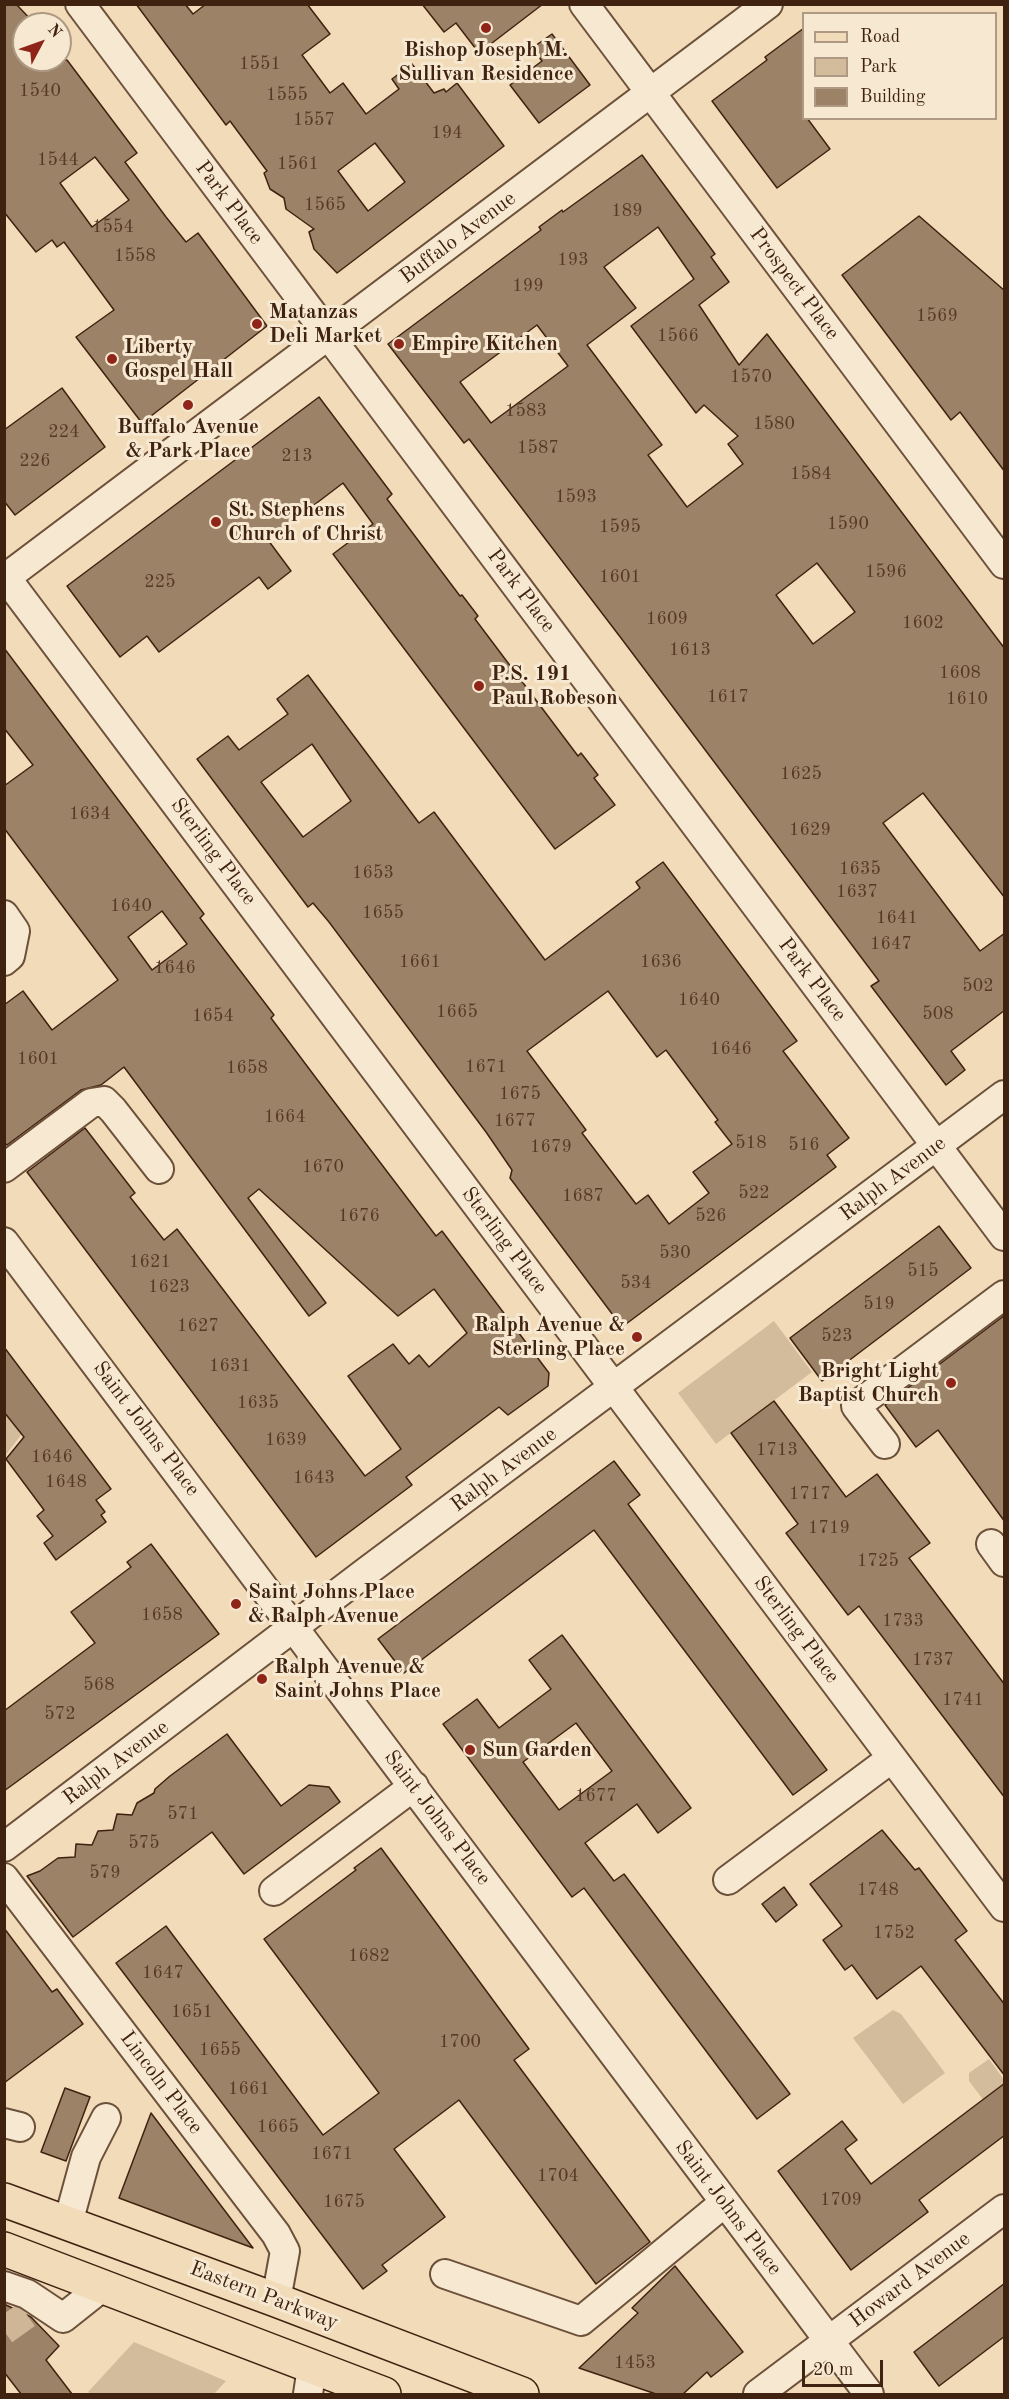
<!DOCTYPE html>
<style>
body{margin:0}
#map{position:relative;width:1009px;height:2399px;overflow:hidden;background:#f1dbb8;font-family:"Old Standard TT",serif}
canvas{display:block}
.frame{position:absolute;inset:0;border:6px solid #402210;pointer-events:none}
.legend{position:absolute;left:802px;top:12px;width:195px;height:108px;box-sizing:border-box;background:#f6e8d1;border:2px solid #ad9984;margin:0;padding:8px 10px;list-style:none;font-size:18px;color:#402210}
.legend li{display:flex;align-items:center;gap:12px;height:30px}
.legend b{width:30px;border:2px solid #ad9984}
.north{position:absolute;left:12px;top:12px;width:60px;height:60px;box-sizing:border-box;background:#f6e8d1;border:2px solid #ad9984;border-radius:50%;rotate:49deg;font-size:16px;font-weight:700;line-height:24px;text-align:center;color:#402210}
.north::after{content:'';display:block;margin:auto;width:21px;height:27px;background:#8f2418;clip-path:polygon(50% 0,100% 100%,50% 72%,0 100%)}
.scale{position:absolute;left:802px;top:2360px;width:81px;height:27px;box-sizing:border-box;border:3px solid #402210;border-top:0;padding-left:8px;font-size:18px;line-height:21px;white-space:nowrap;color:#402210;-webkit-text-stroke:4px #f6e8d1;paint-order:stroke}
</style>
<div id="map">
<canvas width="1009" height="2399"></canvas>
<div class="frame"></div>
<ul class="legend">
<li><b style="height:8px;background:#f1dbb8"></b>Road</li>
<li><b style="height:16px;background:#d3bc9b"></b>Park</li>
<li><b style="height:16px;background:#9c8267"></b>Building</li>
</ul>
<div class="north">N</div>
<div class="scale">20 m</div>
</div>
<script>
const g = document.querySelector('canvas').getContext('2d');
g.lineJoin = 'round';
function fill(path, color) { g.fillStyle = color; g.fill(path, 'evenodd'); }
function stroke(path, color, width, dash) { g.strokeStyle = color; g.lineWidth = width; g.lineCap = dash ? 'butt' : 'round'; g.setLineDash(dash || []); g.stroke(path); }
function drawText(font, color, halo, rows, align = 'center') {
  g.font = font + ' "Old Standard TT",serif'; g.lineWidth = 6; g.setLineDash([]); g.textBaseline = 'middle'; g.strokeStyle = halo; g.fillStyle = color; for (const [text, x, y, turn = 0] of rows) {
    g.save(); g.translate(x, y); g.rotate((+turn || 0) * Math.PI / 180); g.textAlign = isNaN(turn) ? turn : align; if (halo) g.strokeText(text, 0, 0); g.fillText(text, 0, 0); g.restore();
  }
}
fill(new Path2D(`
 M774,1321L812,1372L716,1444L678,1393Z
 M38,1392L46,1402L5,1456V1417Z
 M893,2010L901,2014L945,2073L903,2104L853,2038Z
 M989,2059L1004,2080V2112L997,2118L969,2081V2073Z
 M134,2342L226,2381L214,2394H91L88,2392Z`), '#d3bc9b');
const building = new Path2D(`
 M4,4H16L35,24H24V60H67L137,153L125,162L166,217L186,242L198,233L267,326L142,423L76,337L114,310L64,242L57,247L52,240L36,252L4,212ZM95,157L129,200L92,227L60,183Z
 M136,4H185L193,14L206,4H307L330,34L302,55L330,93L343,83L366,114L399,89L392,79L412,64L434,93L444,89L446,92L457,83L504,146L337,273L314,249L309,232L314,229L286,209L284,198L270,189L264,173L267,171L230,121L226,125ZM375,143L405,182L368,211L338,171Z
 M422,4H543L479,53L456,23L444,32Z
 M804,28V118H807L830,149L777,188L712,101L767,60L765,57Z
 M552,34L590,85L539,123L510,85L542,61L532,48Z
 M642,155L715,254L711,257L729,282L699,305L739,365L767,334L1005,649V898L923,793L883,823L980,951L1005,933V1010L951,1051L965,1070L946,1085L871,986L879,981L621,638L469,439L464,443L388,344L541,230L539,227L562,210L563,212ZM658,227L694,279L631,326L696,413L704,405L738,436L728,444L743,464L687,507L648,455L662,445L587,345L636,308L604,267ZM537,325L568,366L491,423L460,382ZM817,563L855,612L813,644L776,595Z
 M919,216L1005,291V472L960,412L951,420L842,275Z
 M62,388L105,447L15,515L4,501V430Z
 M319,397L392,494L387,499L460,596L462,595L478,616L475,619L578,756L581,753L598,775L594,778L615,805L555,849L333,554L373,524L343,483L268,540L291,571L268,589L259,577L159,652L147,636L120,657L67,586Z
 M4,648L204,914L200,918L274,1015L271,1018L316,1078L436,1236L442,1231L549,1373L548,1386L508,1415L499,1407L406,1477L412,1485L316,1557L27,1172L85,1128L135,1193L130,1197L164,1240L177,1229L365,1476L401,1449L348,1376L393,1344L409,1364L419,1355L429,1367L467,1333L434,1289L398,1316L259,1189L248,1198L326,1303L309,1316L124,1067L101,1085L81,1090L7,1145L4,1142V1005L23,991L52,1030L118,980L4,828V786L33,765L4,728ZM162,911L187,944L152,970L128,937Z
 M308,675L419,823L434,812L545,960L640,888L636,882L663,862L797,1041L783,1051L849,1138L827,1155L836,1167L622,1327L510,1178L512,1170L486,1132L329,922L313,903L308,907L197,759L228,736L239,750L288,714L277,699ZM312,744L351,801L303,837L261,782ZM608,991L657,1057L666,1050L718,1120L715,1122L732,1144L693,1172L709,1193L669,1224L648,1195L636,1204L582,1133L586,1130L527,1051Z
 M939,1226L971,1268L822,1381L790,1338Z
 M1005,1315V1522L938,1430L916,1447L885,1405Z
 M4,1347L111,1489L96,1500L105,1512L101,1515L106,1522L56,1560L44,1543L53,1536L37,1516L44,1510L6,1459L24,1437L4,1412Z
 M774,1401L846,1497L877,1474L930,1543L909,1558L1005,1685V1798L859,1606L848,1615L786,1533L798,1524L731,1433Z
 M614,1461L640,1495L628,1504L827,1770L793,1795L594,1530L404,1673L378,1639Z
 M151,1544L219,1634L4,1791V1711L95,1643L71,1612L131,1567L127,1562Z
 M562,1635L691,1808L658,1833L637,1804L585,1843L614,1881L624,1874L790,2094L757,2119L584,1888L572,1897L443,1724L477,1699L499,1728L551,1689L529,1660ZM576,1723L612,1771L559,1810L523,1762Z
 M227,1734L281,1806L309,1785L329,1787L340,1802L244,1874L212,1832L73,1937L27,1876L40,1871L58,1858L75,1857L76,1844L92,1845L98,1831L113,1830L117,1814L132,1815L137,1803L154,1793L155,1789L170,1776Z
 M882,1830L915,1870L919,1868L967,1931L955,1940L1005,2005V2076L921,1966L877,1999L852,1965L845,1970L823,1940L842,1926L810,1884Z
 M381,1848L529,2049L514,2060L650,2242L596,2284L459,2100L394,2149L445,2217L382,2265L387,2271L363,2289L116,1963L166,1926L323,2135L379,2093L264,1939L356,1870L354,1868Z
 M784,1887L797,1905L776,1922L762,1904Z
 M4,1928L52,1992L57,1989L83,2024L4,2083Z
 M1005,2083V2135L919,2200L928,2212L851,2270L778,2171L842,2121L857,2140L845,2149L871,2184Z
 M65,2088L90,2097L66,2161L41,2152Z
 M151,2113L253,2248L119,2198Z
 M675,2266L743,2352L711,2377L707,2372L683,2394H656L579,2368L638,2313L632,2308Z
 M1005,2283V2336L939,2386L914,2352Z
 M4,2304L31,2317L59,2346L46,2360L72,2394H21L4,2372Z`);
fill(building, '#9c8267');
stroke(building, '#402210', 1.5);
stroke(new Path2D(`
 M4,2331L29,2313`), '#ceb696', 28, [28, 14]);
const minor = new Path2D(`
 M80,4L1004,1236
 M584,4L1004,564
 M4,575L1004,1907
 M4,579L768,4
 M4,915L15,931L10,956L4,961
 M4,1168L91,1103L104,1101L113,1110L159,1169
 M4,1242L869,2394
 M885,1444L856,1406L1004,1295
 M991,1544L1004,1562
 M4,1847L366,1572L1004,1095
 M4,1878L276,2234L285,2251L276,2300
 M728,1880L892,1758
 M274,1891L414,1786
 M4,2123L20,2127
 M68,2223L86,2157L106,2118
 M445,2274L581,2321L724,2203
 M4,2286L27,2294L63,2318L102,2287
 M308,2394L312,2367
 M758,2394L1004,2209`);
const major = new Path2D(`
 M4,2200L276,2300L522,2394
 M4,2249L384,2394`);
stroke(minor, '#6c503a', 32);
stroke(major, '#402210', 36);
stroke(minor, '#f6e8d1', 28);
stroke(major, '#f1dbb8', 33);
for (const [x, y, r, color] of [
 [486,28,6,"#8f2418"],
 [257,324,6,"#8f2418"],
 [399,344,6,"#8f2418"],
 [112,359,6,"#8f2418"],
 [188,405,6,"#8f2418"],
 [216,522,6,"#8f2418"],
 [479,686,6,"#8f2418"],
 [637,1337,6,"#8f2418"],
 [951,1383,6,"#8f2418"],
 [236,1604,6,"#8f2418"],
 [262,1679,6,"#8f2418"],
 [470,1750,6,"#8f2418"]
]) { const dot = new Path2D(); dot.arc(x, y, r, 0, 2 * Math.PI); g.fillStyle = color; g.fill(dot); stroke(dot, '#f6e8d1', 2); }
drawText('18px', '#573a26', null, [
 ["1551",260,64],
 ["1540",40,91],
 ["1555",287,95],
 ["1557",314,120],
 ["194",447,133],
 ["1544",58,160],
 ["1561",298,164],
 ["1565",325,205],
 ["189",627,211],
 ["1554",113,227],
 ["1558",135,256],
 ["193",573,260],
 ["199",528,286],
 ["1569",937,316],
 ["1566",678,336],
 ["1570",751,377],
 ["1583",526,411],
 ["1580",774,424],
 ["224",64,432],
 ["1587",538,448],
 ["213",297,456],
 ["226",35,461],
 ["1584",811,474],
 ["1593",576,497],
 ["1590",848,524],
 ["1595",620,527],
 ["1596",886,572],
 ["1601",620,577],
 ["225",160,582],
 ["1609",667,619],
 ["1602",923,623],
 ["1613",690,650],
 ["1608",960,673],
 ["1617",728,697],
 ["1610",967,699],
 ["1625",801,774],
 ["1634",90,814],
 ["1629",810,830],
 ["1635",860,869],
 ["1653",373,873],
 ["1637",857,892],
 ["1640",131,906],
 ["1655",383,913],
 ["1641",897,918],
 ["1647",891,944],
 ["1661",420,962],
 ["1636",661,962],
 ["1646",175,968],
 ["502",978,986],
 ["1640",699,1000],
 ["1665",457,1012],
 ["508",938,1014],
 ["1654",213,1016],
 ["1646",731,1049],
 ["1601",38,1059],
 ["1671",486,1067],
 ["1658",247,1068],
 ["1675",520,1094],
 ["1664",285,1117],
 ["1677",515,1121],
 ["518",751,1143],
 ["516",804,1145],
 ["1679",551,1147],
 ["1670",323,1167],
 ["522",754,1193],
 ["1687",583,1196],
 ["1676",359,1216],
 ["526",711,1216],
 ["530",675,1253],
 ["1621",150,1262],
 ["515",923,1271],
 ["534",636,1283],
 ["1623",169,1287],
 ["519",879,1304],
 ["1627",198,1326],
 ["523",837,1336],
 ["1631",230,1366],
 ["1635",258,1403],
 ["1639",286,1440],
 ["1713",777,1450],
 ["1646",52,1457],
 ["1643",314,1478],
 ["1648",66,1482],
 ["1717",810,1494],
 ["1719",829,1528],
 ["1725",878,1561],
 ["1658",162,1615],
 ["1733",903,1621],
 ["1737",933,1660],
 ["568",99,1685],
 ["1741",963,1700],
 ["572",60,1714],
 ["1677",596,1796],
 ["571",183,1814],
 ["575",144,1843],
 ["579",105,1873],
 ["1748",878,1890],
 ["1752",894,1933],
 ["1682",369,1956],
 ["1647",163,1973],
 ["1651",192,2012],
 ["1700",460,2042],
 ["1655",220,2050],
 ["1661",249,2089],
 ["1665",278,2127],
 ["1671",332,2154],
 ["1704",558,2176],
 ["1709",841,2200],
 ["1675",344,2202],
 ["1453",635,2363]
]);
drawText('bold 21px', '#402210', '#f6e8d1', [
 ["Bishop Joseph M.",486,50,"center"],
 ["Sullivan Residence",486,74,"center"],
 ["Matanzas",269,312],
 ["Deli Market",269,336],
 ["Empire Kitchen",411,344],
 ["Liberty",124,347],
 ["Gospel Hall",124,371],
 ["Buffalo Avenue",188,427,"center"],
 ["& Park Place",188,451,"center"],
 ["St. Stephens",228,510],
 ["Church of Christ",228,534],
 ["P.S. 191",491,674],
 ["Paul Robeson",491,698],
 ["Ralph Avenue &",625,1325,"right"],
 ["Sterling Place",625,1349,"right"],
 ["Bright Light",939,1371,"right"],
 ["Baptist Church",939,1395,"right"],
 ["Saint Johns Place",248,1592],
 ["& Ralph Avenue",248,1616],
 ["Ralph Avenue &",274,1667],
 ["Saint Johns Place",274,1691],
 ["Sun Garden",482,1750]
], 'left');
drawText('21px', '#402210', '#f6e8d1', [
 ["Park Place",229,203,53],
 ["Buffalo Avenue",458,238,-37],
 ["Prospect Place",794,284,53],
 ["Park Place",521,591,53],
 ["Sterling Place",213,852,53],
 ["Park Place",812,980,53],
 ["Ralph Avenue",893,1179,-37],
 ["Sterling Place",504,1241,53],
 ["Saint Johns Place",146,1429,53],
 ["Ralph Avenue",504,1470,-37],
 ["Sterling Place",796,1630,53],
 ["Ralph Avenue",116,1763,-37],
 ["Saint Johns Place",437,1818,53],
 ["Lincoln Place",161,2083,53],
 ["Saint Johns Place",728,2208,53],
 ["Howard Avenue",910,2280,-37],
 ["Eastern Parkway",264,2296,21]
]);
</script>
